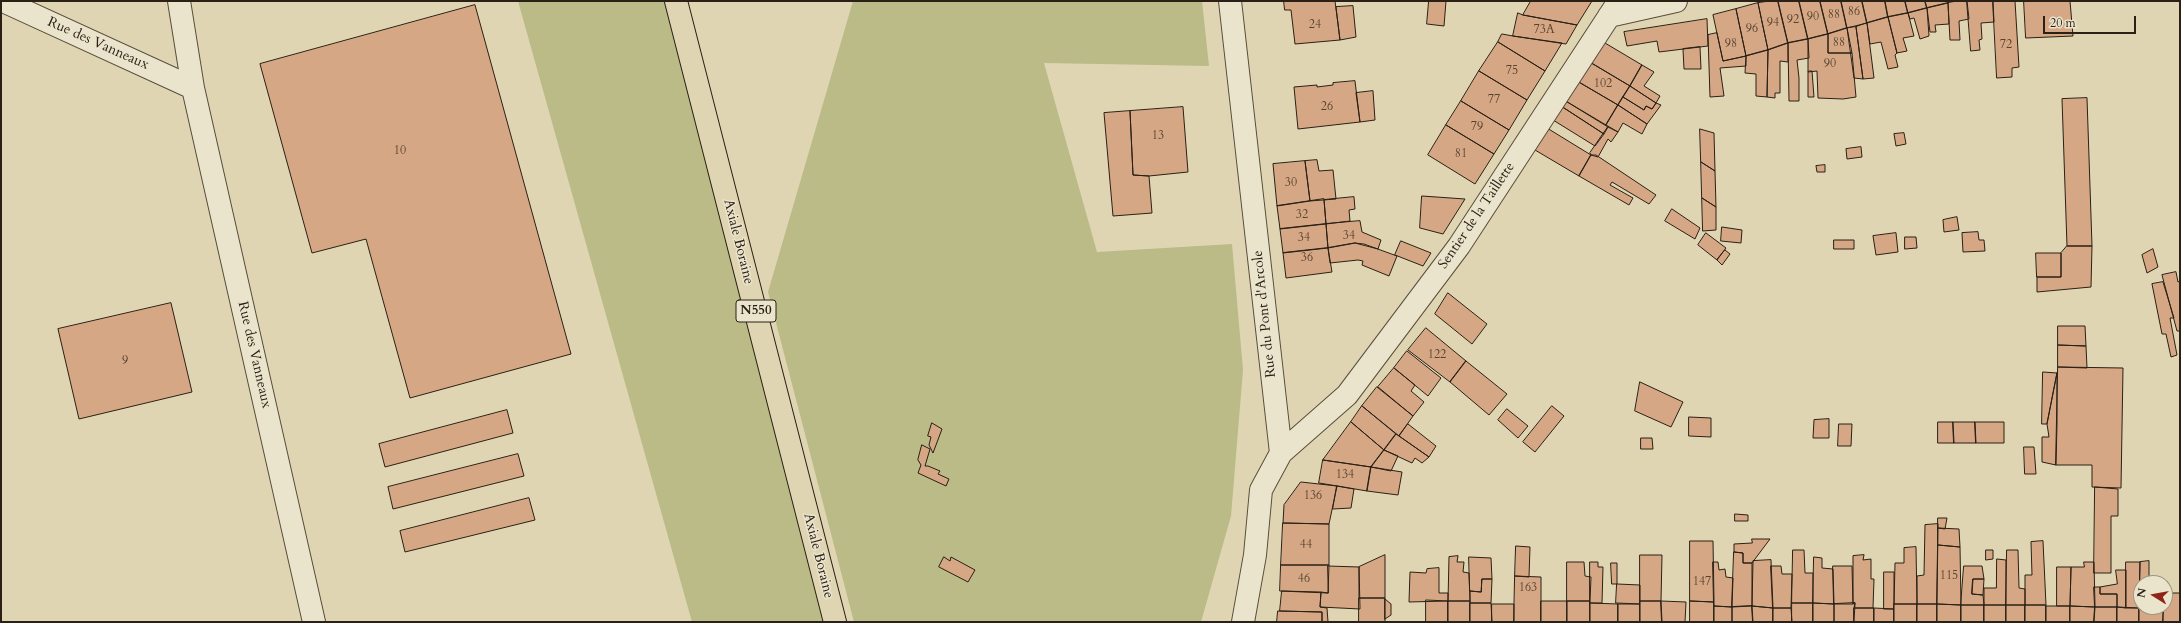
<!DOCTYPE html>
<style>
body{margin:0}
#map{position:relative;width:2181px;height:623px;overflow:hidden;background:#e0d5b2;font-family:Cardo,serif}
canvas{display:block}
.frame{position:absolute;inset:0;border:2px solid #2a2015;pointer-events:none}
.north{position:absolute;left:2133px;top:575px;width:40px;height:40px;box-sizing:border-box;background:#ebe4cd;border:1px solid #9e9683;border-radius:50%;rotate:281deg;font-size:11px;font-weight:700;line-height:16px;text-align:center;color:#2a2015}
.north::after{content:'';display:block;margin:auto;width:14px;height:18px;background:#8f2418;clip-path:polygon(50% 0,100% 100%,50% 72%,0 100%)}
.scale{position:absolute;left:2043px;top:16px;width:93px;height:18px;box-sizing:border-box;border:2px solid #2a2015;border-top:0;padding-left:5px;font-size:12px;line-height:14px;white-space:nowrap;color:#2a2015;-webkit-text-stroke:3px #ebe4cd;paint-order:stroke}
</style>
<div id="map">
<canvas width="2181" height="623"></canvas>
<div class="frame"></div>
<div class="north">N</div>
<div class="scale">20 m</div>
</div>
<script>
const g = document.querySelector('canvas').getContext('2d');
g.lineJoin = 'round';
function fill(path, color) { g.fillStyle = color; g.fill(path, 'evenodd'); }
function stroke(path, color, width, dash) { g.strokeStyle = color; g.lineWidth = width; g.lineCap = dash ? 'butt' : 'round'; g.setLineDash(dash || []); g.stroke(path); }
function drawText(font, color, halo, rows, align = 'center') {
  g.font = font + ' Cardo,serif'; g.lineWidth = 3; g.setLineDash([]); g.textBaseline = 'middle'; g.strokeStyle = halo; g.fillStyle = color; for (const [text, x, y, turn = 0] of rows) {
    g.save(); g.translate(x, y); g.rotate((+turn || 0) * Math.PI / 180); g.textAlign = isNaN(turn) ? turn : align; if (halo) g.strokeText(text, 0, 0); g.fillText(text, 0, 0); g.restore();
  }
}
fill(new Path2D(`
 M518,1H675L833,622H692Z
 M853,1H1202L1209,66L1044,63L1097,252L1232,244L1243,370L1231,516L1201,622H854L768,292Z`), '#babb87');
const building = new Path2D(`
 M1284,1H1335L1340,40L1295,44L1291,10H1285Z
 M1429,1H1446L1444,26L1427,24Z
 M1531,1H1592L1577,25L1523,15Z
 M1770,1H1778L1788,43L1768,50L1758,3Z
 M1778,1H1799L1808,39L1788,43Z
 M1799,1H1820L1828,34L1808,39Z
 M1820,1H1841L1847,28L1828,34Z
 M1841,1H1862L1867,23L1847,28Z
 M1862,1H1885L1888,17L1867,23Z
 M1885,1H1905L1908,13L1888,17Z
 M1905,1H1925L1927,8L1908,13Z
 M1925,1H1947L1948,3L1927,8Z
 M1957,1H1967L1969,19L1959,21L1960,40H1950L1948,3Z
 M1967,1H1993L1994,22L1981,23L1982,39L1979,40L1980,50L1971,51Z
 M1993,1H2015L2019,67L2012,68V77L1997,78Z
 M2024,1H2070L2073,36L2026,38Z
 M1758,3L1768,50L1746,56L1736,9Z
 M1948,3L1949,24L1935,25L1936,32H1930L1927,8Z
 M475,5L571,354L410,398L366,239L312,253L260,64Z
 M1353,6L1356,37L1340,40L1336,7Z
 M1927,8L1929,36L1920,39L1914,18L1910,19L1908,13Z
 M1736,9L1746,56L1723,61L1713,15Z
 M1518,13L1523,15L1577,25L1566,44L1513,36Z
 M1908,13L1914,36L1903,38L1907,51L1897,53L1888,17Z
 M1888,17L1897,53L1895,55L1898,67L1888,69L1881,42L1870,44L1867,23Z
 M1707,19L1708,46L1659,52L1657,41L1627,46L1624,32Z
 M1867,23L1874,78L1863,79L1856,27Z
 M1856,27L1863,79L1854,78L1847,28Z
 M1847,28L1852,53H1828V34Z
 M1717,33L1723,61L1746,56V66L1720,68L1724,96L1710,97L1708,35Z
 M1502,34L1513,36L1562,43L1545,71L1498,42Z
 M1828,34V53H1852L1856,97L1843,99L1818,98L1817,71L1808,72V39Z
 M1808,39L1809,58L1797,60L1799,78V101H1789L1788,43Z
 M1498,42L1545,71L1527,100L1479,71Z
 M1605,43L1642,65L1630,86L1588,61L1598,45Z
 M1788,43V62L1780,61V93H1775V98L1767,97L1768,50Z
 M1700,47L1701,69H1684L1683,49Z
 M1768,50L1767,97L1756,96V74L1745,73L1746,56Z
 M1588,61L1630,86L1618,105L1577,81Z
 M1642,65L1654,72L1644,86L1660,96L1656,103L1630,86Z
 M1479,71L1527,100L1509,130L1461,101Z
 M1810,71H1812L1814,97H1808V72Z
 M1355,81L1360,122L1298,129L1294,87L1317,85V87L1333,85V83Z
 M1577,81L1618,105L1606,125L1564,100Z
 M1630,86L1656,103L1652,109L1646,106L1644,110L1623,97Z
 M1373,91L1375,120L1360,122L1356,93Z
 M1623,97L1644,110L1646,106L1652,109L1656,103L1661,105L1647,124L1618,105Z
 M2087,98L2092,246H2067L2062,99Z
 M1564,100L1608,127L1604,134L1561,106Z
 M1461,101L1509,130L1494,154L1446,125Z
 M1618,105L1647,124L1642,134L1623,123L1618,132L1606,125Z
 M1561,106L1604,134L1595,146L1553,120Z
 M1183,107L1188,172L1149,176L1133,175L1130,111Z
 M1130,111L1133,175L1149,176L1152,213L1113,216L1104,113Z
 M1446,125L1494,154L1475,184L1428,155Z
 M1608,127L1618,132L1611,142L1608,139L1598,157L1591,155L1590,153Z
 M1547,128L1591,155L1579,176L1535,150Z
 M1700,129L1714,133L1715,171L1701,162Z
 M1904,133L1906,144L1896,146L1894,134Z
 M1861,147L1862,157L1847,159L1846,149Z
 M1591,155H1596L1656,195L1649,204L1612,182L1610,185L1633,198L1629,205L1579,176Z
 M1317,160L1319,171L1333,170L1336,199L1310,201L1305,161Z
 M1305,161L1310,201L1277,206L1273,164Z
 M1701,162L1715,171L1716,207L1702,198Z
 M1825,165V172H1817L1816,166Z
 M1422,196L1465,199L1443,234L1420,228Z
 M1354,197L1355,209L1349,210L1350,221L1326,224L1324,200Z
 M1702,198L1716,207V230L1703,231Z
 M1324,199L1326,224L1280,229L1277,206Z
 M1672,209L1700,228L1695,239L1665,221Z
 M1957,217L1959,230L1944,232L1943,220Z
 M1360,221L1362,232L1381,240L1378,249L1355,243L1328,248L1326,224Z
 M1326,224L1328,248L1283,253L1280,229Z
 M1722,227L1742,230L1741,243L1721,241Z
 M1978,232L1979,240H1984L1985,251L1963,252L1962,233Z
 M1706,233L1726,248L1717,260L1698,245Z
 M1896,233L1898,252L1876,255L1873,236Z
 M1905,237H1916L1917,248L1905,249Z
 M1834,240H1854V249H1834Z
 M1401,241L1431,253L1423,266L1395,255Z
 M1355,243L1364,244L1397,256L1389,276L1362,265L1363,261L1358,260L1330,263L1328,248Z
 M2067,246H2092L2091,287L2037,292V277H2061V253Z
 M1328,248L1332,272L1286,278L1283,253Z
 M2153,249L2158,267L2147,273L2142,255Z
 M1725,250L1730,254L1722,265L1717,260Z
 M2036,253H2061V277H2037Z
 M2176,272L2178,282L2180,281V331H2177L2162,275Z
 M2163,282L2174,318H2170L2177,355L2171,357L2166,334H2162L2152,284Z
 M1448,293L1487,324L1472,344L1435,314Z
 M171,303L192,392L79,419L58,329Z
 M2058,326H2085L2086,346L2058,345Z
 M1426,328L1466,361L1450,382L1408,350Z
 M2058,345L2086,346L2087,368L2058,367Z
 M1407,351L1441,378L1428,396L1394,368Z
 M1466,361L1507,394L1489,415L1450,382Z
 M2058,367L2123,368L2121,488L2092,487V465H2056Z
 M1394,368L1415,385L1411,391L1424,402L1413,416L1378,387Z
 M2043,372L2057,373L2047,424H2042Z
 M2057,373V424L2056,465L2042,462V437H2049L2047,424Z
 M1640,382L1683,402L1671,427L1635,411Z
 M1377,387L1413,416L1399,436L1362,406Z
 M1362,406L1396,434L1384,450L1351,422Z
 M1552,406L1564,416L1535,452L1523,442Z
 M1507,409L1528,426L1518,438L1498,420Z
 M507,410L513,433L385,467L379,444Z
 M1689,417L1711,418V437L1689,436Z
 M1829,419V438H1813L1814,420Z
 M1351,422L1384,450L1371,467L1323,460Z
 M1938,422H1953L1954,443H1938Z
 M1953,422H1975L1976,443H1954Z
 M1975,422H2004V443H1976Z
 M932,423L942,429L933,453L929,445L931,437L928,436Z
 M1408,424L1436,446L1429,457L1399,436Z
 M1839,424H1852L1851,446H1838Z
 M1396,434L1399,436L1429,457L1422,463L1415,458L1412,463L1384,450Z
 M1641,438H1652L1653,449H1641Z
 M922,445L930,449L925,466H928L940,471L938,474L949,479L946,486L918,473L921,465L918,460Z
 M2024,447H2034L2036,474H2025Z
 M1384,450L1398,456L1391,471L1371,467Z
 M518,454L524,476L393,509L388,487Z
 M1323,460L1371,467L1367,491L1319,483Z
 M1371,467L1402,472L1398,495L1367,491Z
 M1301,482L1337,486L1329,524L1283,523L1284,505Z
 M1337,486L1354,489L1351,508L1333,509Z
 M2095,487L2118,489V516H2111V573H2094Z
 M529,498L535,520L405,552L400,531Z
 M1735,514L1748,515V521H1735Z
 M1938,518H1947L1945,529L1938,528Z
 M1283,523L1329,524V565H1281Z
 M1938,524L1937,604H1917V576L1924,575L1925,525Z
 M1938,528L1959,529L1960,547L1938,545Z
 M1752,539H1770L1752,563H1743V553L1734,552V544L1752,543Z
 M1690,541H1713L1714,602L1690,601Z
 M2043,541L2046,605H2025V575H2032L2031,542Z
 M1938,545L1960,547L1961,605L1937,604Z
 M1516,546L1530,547L1529,577L1515,576Z
 M1916,547L1917,604H1894L1895,563H1904V548Z
 M1793,550H1804L1805,573H1813V603H1792Z
 M1986,550H1993V559L1986,560Z
 M2007,550H2018L2019,588L2025,589V605H2006Z
 M1734,552L1743,553V563H1752V606L1732,607Z
 M1385,555V598H1359V567Z
 M1640,555H1662L1661,601H1640Z
 M1864,555L1863,560L1871,559V579H1874L1873,608H1854L1855,603L1853,604V556Z
 M1458,556L1457,562H1464L1463,572L1469,573L1470,601H1448L1449,557Z
 M944,557L950,561L951,557L975,570L968,582L939,567Z
 M1469,557L1491,558L1492,579H1482L1481,592L1470,591Z
 M1814,557L1822,558V568L1833,569L1834,604L1813,603Z
 M1997,559L2006,560V605H1984V588H1996Z
 M1771,560L1773,608L1752,606L1753,561Z
 M2149,561V583H2141V607H2164V610L2163,608H2139L2140,562Z
 M1567,562H1584L1585,576L1591,577L1590,601H1567Z
 M1590,562H1598V567H1603L1602,603H1590Z
 M1713,562H1718L1719,570L1725,569L1726,577L1733,578L1732,607L1714,606Z
 M2084,562H2094L2095,607L2070,606L2071,567H2084Z
 M2126,562H2140L2139,608H2126Z
 M1611,563H1617V584H1612Z
 M1281,565H1329L1328,593L1280,591Z
 M1328,566L1359,567L1360,609L1320,607L1321,592L1328,593Z
 M1771,566H1781L1782,574H1792L1791,608H1773Z
 M1833,566H1852L1853,604H1834Z
 M1964,566H1982L1984,579H1973L1972,594L1983,595L1984,605H1961Z
 M2057,567H2071L2070,606H2057Z
 M1439,568V593H1448V601L1409,602L1410,572L1426,573L1427,569Z
 M2116,570H2126V608L2117,607V594H2100V587L2117,584Z
 M1884,572H1894V609H1884Z
 M1515,576L1541,577V622H1514Z
 M1482,579H1492L1491,603H1470V591L1481,592Z
 M1973,579H1984L1983,595L1972,594Z
 M1617,584L1640,585V604L1616,603Z
 M2094,587H2100V594H2117V607H2095Z
 M1282,591L1321,592L1320,607L1327,608L1328,622H1322V612L1280,611Z
 M2165,593H2180V622H2163Z
 M1359,598H1385V622H1359Z
 M1385,599L1391,604V615L1385,619Z
 M1426,600L1448,601V622H1426Z
 M1448,601H1470V622H1448Z
 M1541,601H1567V622H1541Z
 M1567,601H1590V622H1567Z
 M1640,601H1661L1662,622H1640Z
 M1661,601L1686,602L1685,622H1662Z
 M1690,601L1714,602V622H1690Z
 M1470,603H1491L1492,622H1470Z
 M1590,603L1618,604V622H1590Z
 M1792,603H1813V622H1792Z
 M1813,603L1834,604V622H1813Z
 M1855,603L1854,622H1834V604Z
 M1492,604H1514V622H1492Z
 M1618,604H1640V622H1618Z
 M1894,604H1917V622H1894Z
 M1917,604H1937V622H1917Z
 M1937,604L1961,605V622H1937Z
 M1961,605H1984V622H1961Z
 M1984,605H2006V622H1984Z
 M2006,605H2025V622H2006Z
 M2025,605H2046V622H2025Z
 M1714,606L1732,607V622H1714Z
 M1752,606L1773,608V622H1753Z
 M1752,606L1753,622H1732V607Z
 M2046,606H2070V622H2046Z
 M2070,606L2095,607L2094,622H2070Z
 M2095,607H2117V622H2094Z
 M2117,607L2139,608V622H2117Z
 M1773,608H1791L1792,622H1773Z
 M1854,608H1874V622H1854Z
 M1874,608L1894,609V622H1874Z
 M2139,608H2163V622H2139Z
 M1278,611L1322,612V622H1277Z`);
fill(building, '#d6a784');
stroke(building, '#2a2015', 1);
const minor = new Path2D(`
 M3,1L193,88
 M179,1L193,88L314,622
 M1230,1L1281,453L1261,490L1255,555L1243,622
 M1609,16L1676,1
 M1281,453L1347,395L1459,246L1619,1`);
const major = new Path2D(`
 M676,1L835,622`);
stroke(minor, '#584d3c', 24);
stroke(major, '#2a2015', 24);
stroke(minor, '#ebe4cd', 22);
stroke(major, '#e0d5b2', 22);
drawText('12px', '#554231', null, [
 ["86",1854,12],
 ["88",1834,15],
 ["90",1813,17],
 ["92",1793,20],
 ["94",1773,23],
 ["24",1315,25],
 ["96",1752,29],
 ["73A",1544,30],
 ["88",1839,43],
 ["98",1731,44],
 ["72",2006,45],
 ["90",1830,64],
 ["75",1512,71],
 ["102",1603,84],
 ["77",1494,100],
 ["26",1327,107],
 ["79",1477,127],
 ["13",1158,136],
 ["10",400,151],
 ["81",1461,154],
 ["30",1291,183],
 ["32",1302,215],
 ["34",1349,236],
 ["34",1304,238],
 ["36",1307,258],
 ["122",1437,355],
 ["9",125,361],
 ["134",1345,475],
 ["136",1313,496],
 ["44",1306,545],
 ["115",1949,576],
 ["46",1304,579],
 ["147",1702,582],
 ["163",1528,588]
]);
for (const [x, y, w] of [
 [756,311,40]
]) { const box = new Path2D(); box.roundRect(x - w / 2, y - 11, w, 22, 3); g.fillStyle = '#ebe4cd'; g.fill(box); stroke(box, '#2a2015', 1); }
drawText('bold 13px', '#2a2015', null, [
 ["N550",756,311]
]);
drawText('14px', '#2a2015', '#ebe4cd', [
 ["Rue des Vanneaux",98,44,24],
 ["Sentier de la Taillette",1477,216,-56],
 ["Axiale Boraine",738,242,76],
 ["Rue du Pont d'Arcole",1265,314,-96],
 ["Rue des Vanneaux",254,355,77],
 ["Axiale Boraine",818,556,76]
]);
</script>
